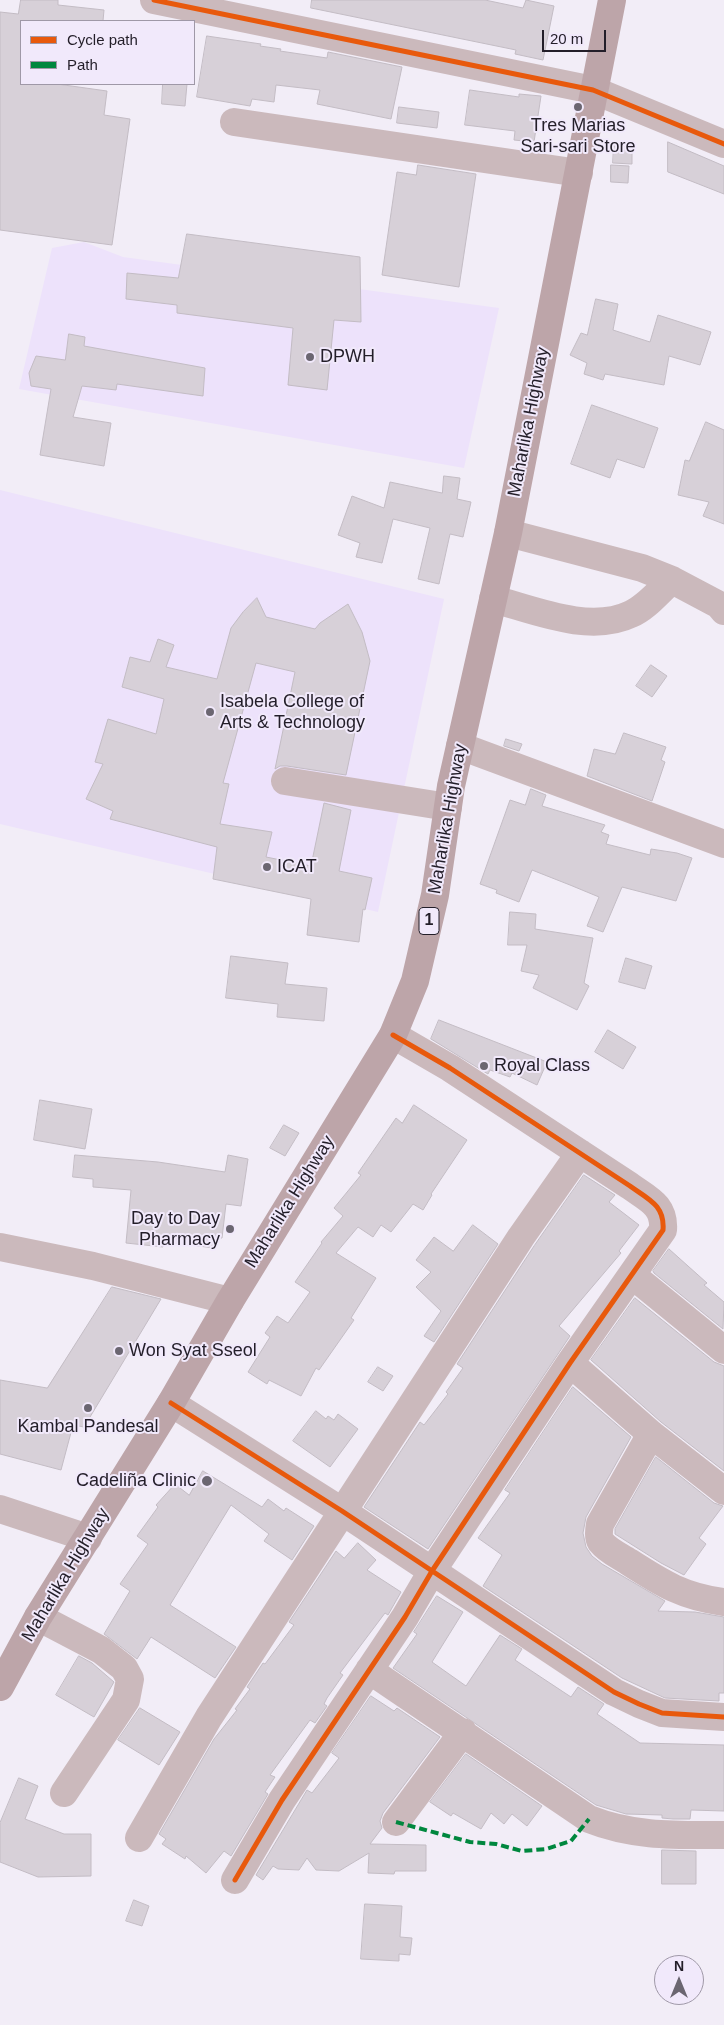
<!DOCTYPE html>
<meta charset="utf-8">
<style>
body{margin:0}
#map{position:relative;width:724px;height:2025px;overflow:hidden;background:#f2edf7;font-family:Arial,sans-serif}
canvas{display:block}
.legend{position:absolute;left:20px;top:20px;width:175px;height:65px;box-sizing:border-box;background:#f1e9fb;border:1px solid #9f98a7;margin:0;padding:6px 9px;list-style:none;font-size:15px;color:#231e29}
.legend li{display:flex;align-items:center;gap:10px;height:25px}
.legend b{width:25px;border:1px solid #9f98a7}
.north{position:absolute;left:654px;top:1955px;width:50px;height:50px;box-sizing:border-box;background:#f1e9fb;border:1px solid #9f98a7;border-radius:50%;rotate:0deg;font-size:14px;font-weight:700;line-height:20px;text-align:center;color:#231e29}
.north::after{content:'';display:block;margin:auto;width:18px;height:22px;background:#6b6671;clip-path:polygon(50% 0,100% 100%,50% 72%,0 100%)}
.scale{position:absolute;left:542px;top:30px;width:64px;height:22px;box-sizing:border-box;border:2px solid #231e29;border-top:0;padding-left:6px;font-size:15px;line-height:18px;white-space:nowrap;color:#231e29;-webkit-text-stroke:4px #f1e9fb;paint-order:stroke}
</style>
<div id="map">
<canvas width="724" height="2025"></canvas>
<ul class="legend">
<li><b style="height:6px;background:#e8590c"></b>Cycle path</li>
<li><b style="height:6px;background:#00873e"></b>Path</li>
</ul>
<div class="north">N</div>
<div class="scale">20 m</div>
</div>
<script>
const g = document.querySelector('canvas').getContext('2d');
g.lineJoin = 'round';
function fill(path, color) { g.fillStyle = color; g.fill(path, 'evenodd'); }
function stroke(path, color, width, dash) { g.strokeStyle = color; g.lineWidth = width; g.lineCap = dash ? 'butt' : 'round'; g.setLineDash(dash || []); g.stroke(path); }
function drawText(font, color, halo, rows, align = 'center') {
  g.font = font + ' Arial,sans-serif'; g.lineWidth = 4; g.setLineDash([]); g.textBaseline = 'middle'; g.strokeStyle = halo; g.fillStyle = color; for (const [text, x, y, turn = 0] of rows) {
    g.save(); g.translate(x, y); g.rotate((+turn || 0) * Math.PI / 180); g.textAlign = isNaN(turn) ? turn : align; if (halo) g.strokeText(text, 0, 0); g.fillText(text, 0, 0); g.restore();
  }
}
fill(new Path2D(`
 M84,242L123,257L499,308L464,468L19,389L52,248Z
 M0,490L444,599L378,912L0,824Z`), '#ede2fb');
const building = new Path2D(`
 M21,0H58V5L104,10L103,21H21V84H57L107,91L104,115L130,119L112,245L0,230V12L18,14Z
 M312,0H485L523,8L526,0L554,6L543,60L515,54L516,50L311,8Z
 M207,36L261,44L260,46L281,49L280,51L327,58L328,52L402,67L391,119L317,104L320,90L276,85L274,102L252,99L250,106L197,97Z
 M163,84H187L185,106L162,104Z
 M470,90L519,97V94L541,96L534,142L514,140L515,131L465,125Z
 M399,107L439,112L437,128L397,123Z
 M668,142L724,166V194L668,172Z
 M614,146L632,147V164L613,163Z
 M418,165L476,174L459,287L382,275L397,172L416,175Z
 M611,165L629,166L628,183L611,182Z
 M187,234L360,257L361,322L334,320L327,390L288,385L293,328L177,313V305L126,299L127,273L178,278Z
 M596,299L618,304L613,330L650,342L658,315L711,332L700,365L669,356L664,385L605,374L603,380L584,374L587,363L570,355L581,333L587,335Z
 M69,334L85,337L84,346L205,368L203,396L117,384L116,390L82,386L73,417L111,423L104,466L40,455L51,389L31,386L29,373L36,356L65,360Z
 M592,405L658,428L644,468L617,459L610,478L571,464Z
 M706,422L724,430V524L703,516L709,502L678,495L685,460L689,461Z
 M444,476L460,478L457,499L471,502L463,537L450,534L439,584L418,579L430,528L393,519L382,563L356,557L360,543L338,535L352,496L384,508L390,482L442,493Z
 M257,598L266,617L315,629L320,623L348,604L362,632L370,661L346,775L287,766H280L275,769L295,672L256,663L223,783L229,784L220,824L272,832L266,857L311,866L324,803L351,810L339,871L372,878L365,910L363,909L359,942L307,935L311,899L213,879L217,847L110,819L113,811L86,799L103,764L95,762L108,719L156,734L164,699L122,687L130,657L150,662L158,639L174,645L166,667L217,679L231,628L243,612Z
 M651,665L667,676L652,697L636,686Z
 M624,733L666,747L661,760L665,762L652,801L587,776L594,749L615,754Z
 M506,739L522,744L519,751L504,746Z
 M531,789L546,795L542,806L605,825L601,832L609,835L606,844L650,855L651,849L677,853L692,858L676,901L622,887L603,932L587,926L599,897L570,885L532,870L519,902L496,893L497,890L480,884L510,800L525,805Z
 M510,912L536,914L535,929L593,938L584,983L589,986L577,1010L533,988L539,975L521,971L527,945H508Z
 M231,956L288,963L285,984L327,988L324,1021L277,1017L278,1004L226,998Z
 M626,958L652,966L645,989L619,982Z
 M439,1020L547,1062L537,1085L512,1073L510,1077L490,1070L488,1074L431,1039Z
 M608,1030L636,1047L623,1069L595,1052Z
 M40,1100L92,1109L85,1149L34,1140Z
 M414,1105L467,1140L431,1194L432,1195L423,1210L413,1204L391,1232L381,1225L373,1237L358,1227L336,1253L376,1278L351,1318L354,1320L319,1370L316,1368L301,1396L269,1380L267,1384L248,1372L270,1337L265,1333L277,1316L288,1323L310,1292L295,1282L322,1243L321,1242L343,1216L334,1208L361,1175L358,1173L396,1118L402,1123Z
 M284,1125L299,1133L285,1156L270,1148Z
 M75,1155L158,1162L225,1172L228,1155L248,1159L241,1206L226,1204L222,1238H216L215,1248L164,1242L163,1247L126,1243L131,1190L93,1187V1179L73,1177Z
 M584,1175L615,1195L609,1202L639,1225L619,1251L621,1253L559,1326L570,1336L428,1549L364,1507L420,1422L424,1425L448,1394L446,1392L463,1368L457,1364L534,1246Z
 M473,1225L498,1244L434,1342L424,1336L441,1311L416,1287L431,1272L416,1260L434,1237L453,1251Z
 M669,1249L707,1283L704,1285L724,1302L723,1329L654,1273L653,1271Z
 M112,1287L161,1299L84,1427L73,1425L61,1470L0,1454V1380L47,1388Z
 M635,1298L714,1362L724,1366V1471L661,1422L591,1360Z
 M378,1367L393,1376L383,1391L368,1382Z
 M573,1387L631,1437L586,1517L583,1533L586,1547L592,1556L602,1564L665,1601L658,1611L695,1612L724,1617V1693H719V1701L665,1698L622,1678L483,1586L502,1555L478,1538L510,1493L505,1490Z
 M316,1411L326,1419L328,1416L334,1420L338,1414L358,1429L330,1467L293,1441Z
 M656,1457L714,1503L723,1506L699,1538L706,1544L684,1575L661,1563L615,1534V1529Z
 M203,1471L262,1507L268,1499L284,1511L286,1508L314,1526L292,1560L264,1541L269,1534L231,1505L170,1605L236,1647L215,1678L151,1637L137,1659L104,1634L130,1591L120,1584L148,1544L137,1536L158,1507L156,1505L175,1484L189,1495Z
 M358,1543L376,1560L367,1570L401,1592L388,1615L385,1613L340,1673L343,1675L327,1698L324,1704L327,1706L315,1723L310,1720L270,1775L275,1777L265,1792L268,1794L231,1856L224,1851L206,1873L186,1856L185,1859L162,1844L166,1839L159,1834L214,1739L237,1710L235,1709L250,1689L247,1687L263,1663L265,1664L294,1625L289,1622L336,1551L344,1558Z
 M437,1596L463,1612L432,1662L466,1686L500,1635L522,1649L515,1660L571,1697L578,1687L604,1704L597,1714L640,1743L724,1745V1811L691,1810L690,1819H673L662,1818V1815L626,1814L596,1805L393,1668L417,1634L414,1632Z
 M79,1656L92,1663L114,1682L94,1717L56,1695Z
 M371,1696L394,1711L397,1708L440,1737L383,1813L380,1821L382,1828L370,1844L426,1845V1871H395L394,1874L368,1873L369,1853L339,1871L316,1870L307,1858L299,1870L278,1869L273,1866L263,1880L256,1875L307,1790L312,1793L339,1758L332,1753Z
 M140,1708L180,1732L159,1765L118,1740Z
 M466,1754L542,1806L527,1826L512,1814L504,1824L491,1813L481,1829L453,1813L451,1816L430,1802Z
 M19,1778L38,1786L25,1819L64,1834H91V1876L38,1877L0,1862V1823Z
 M662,1850L696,1851V1884H662Z
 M134,1900L149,1906L142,1926L126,1921Z
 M365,1904L402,1906L400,1937L412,1938L410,1955L399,1954V1961L361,1959Z`);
fill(building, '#d7d0d8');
stroke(building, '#c3bcc4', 1);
stroke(new Path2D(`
 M154,0L593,90L724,144
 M234,122L579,173
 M508,533L642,568L672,580L719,605L724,611
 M493,599C534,610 590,634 631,614C647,607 659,591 672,580
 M460,746L724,844
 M285,781L448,807
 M0,1247L93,1266L230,1301
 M632,1275L724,1350
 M570,1363L651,1434L724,1491
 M171,1403L342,1511L614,1692L639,1704L662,1713L724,1717
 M651,1434L600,1524C599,1530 598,1537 601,1542C608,1551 620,1556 629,1562C663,1584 684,1597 724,1602
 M0,1509L88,1538
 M38,1617L101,1650L124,1668L130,1679L126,1700L64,1793
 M369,1670L589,1819C634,1837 677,1835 724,1835
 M396,1822L463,1732
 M139,1838L209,1717L521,1237L580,1153
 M235,1880L282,1800L405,1617L432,1571L570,1363L663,1230C665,1205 648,1199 630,1186L450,1068L393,1035`), '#cbb9bc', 28);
stroke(new Path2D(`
 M0,1687L38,1617L171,1403L230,1301L393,1035L415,981L435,895L451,786L508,533L612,0`), '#bda5a9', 28);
stroke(new Path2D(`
 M396,1822L470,1842L496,1844L522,1851L546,1849L571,1841L589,1819`), '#00873e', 4, [8, 4]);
stroke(new Path2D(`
 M154,0L593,90L724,144
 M171,1403L342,1511L614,1692L639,1704L662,1713L724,1717
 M235,1880L282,1800L405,1617L432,1571L570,1363L663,1230C665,1205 648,1199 630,1186L450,1068L393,1035`), '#e8590c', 5);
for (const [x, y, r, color] of [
 [578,107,5,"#6b6671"],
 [310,357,5,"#6b6671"],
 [210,712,5,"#6b6671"],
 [267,867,5,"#6b6671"],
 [484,1066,5,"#6b6671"],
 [230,1229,5,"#6b6671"],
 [119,1351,5,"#6b6671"],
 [88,1408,5,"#6b6671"],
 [207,1481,6,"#6b6671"]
]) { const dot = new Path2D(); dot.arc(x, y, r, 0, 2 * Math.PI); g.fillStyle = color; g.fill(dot); stroke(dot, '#f1e9fb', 2); }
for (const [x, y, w] of [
 [429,921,20]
]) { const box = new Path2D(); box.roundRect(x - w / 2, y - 13.5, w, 27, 4); g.fillStyle = '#f1e9fb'; g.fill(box); stroke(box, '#231e29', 1); }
drawText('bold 16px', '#231e29', null, [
 ["1",429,921]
]);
drawText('18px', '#231e29', '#f1e9fb', [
 ["Tres Marias",578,126,"center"],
 ["Sari-sari Store",578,147,"center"],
 ["DPWH",320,357],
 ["Isabela College of",220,702],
 ["Arts & Technology",220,723],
 ["ICAT",277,867],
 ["Royal Class",494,1066],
 ["Day to Day",220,1219,"right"],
 ["Pharmacy",220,1240,"right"],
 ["Won Syat Sseol",129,1351],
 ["Kambal Pandesal",88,1427,"center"],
 ["Cadeliña Clinic",196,1481,"right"]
], 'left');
drawText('18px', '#231e29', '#f1e9fb', [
 ["Maharlika Highway",529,422,-79],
 ["Maharlika Highway",448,819,-80],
 ["Maharlika Highway",290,1202,-58],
 ["Maharlika Highway",66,1575,-59]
]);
</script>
